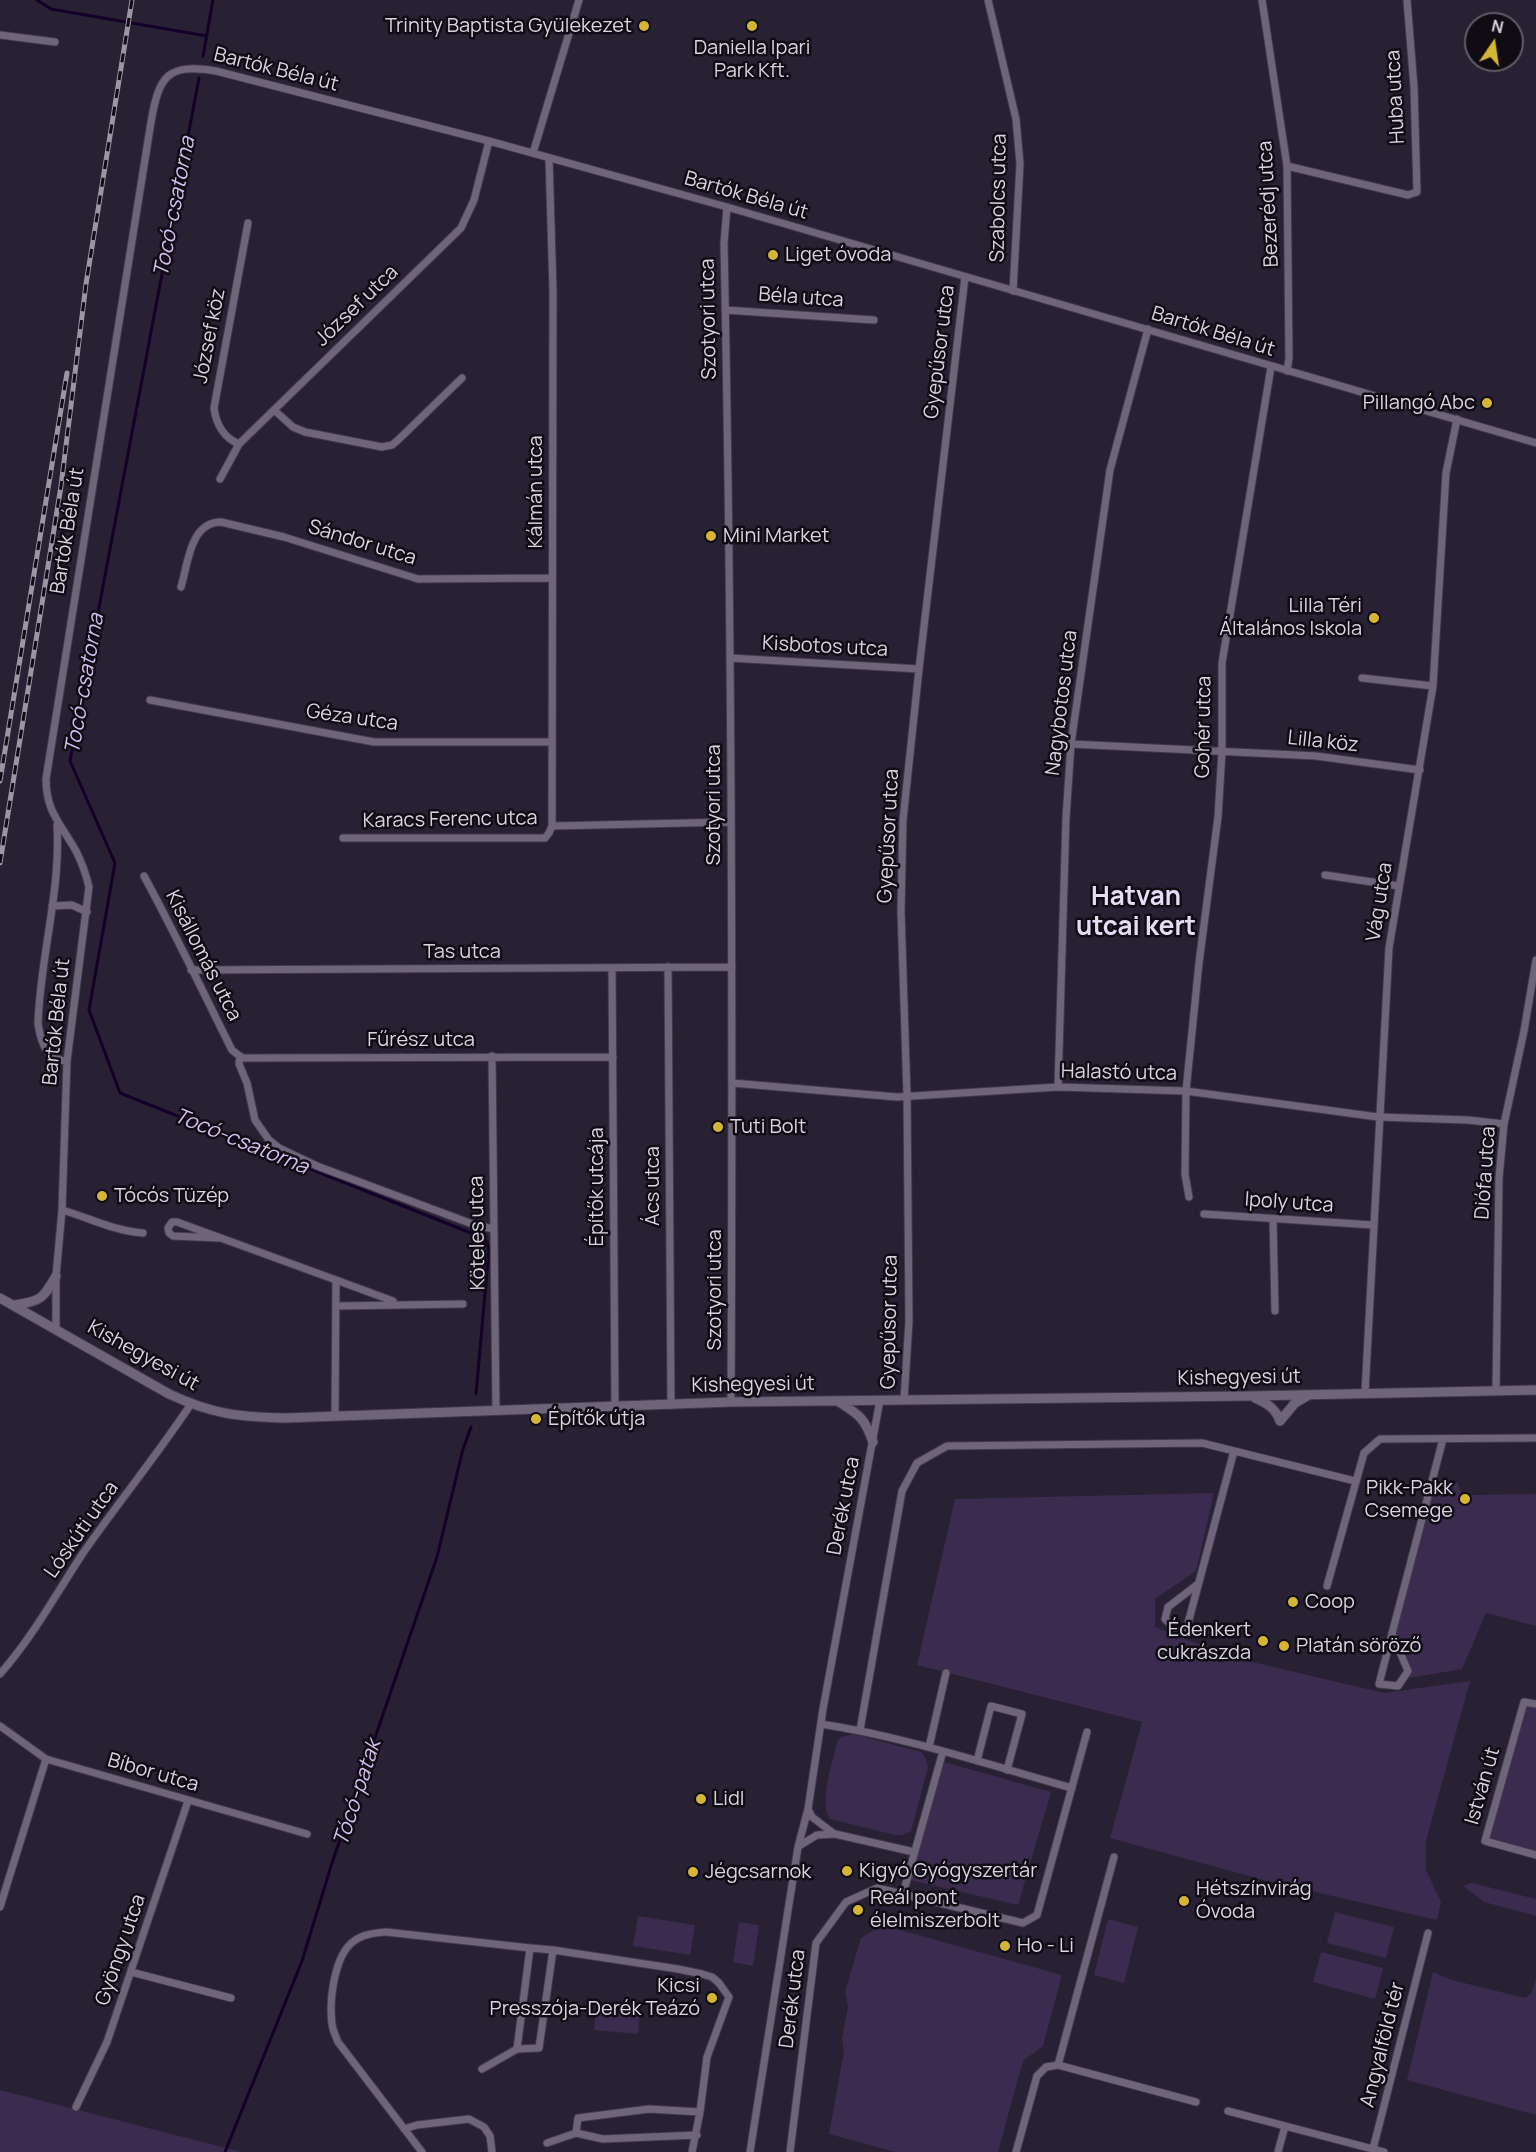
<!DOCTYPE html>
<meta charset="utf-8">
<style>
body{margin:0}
#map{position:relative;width:1536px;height:2152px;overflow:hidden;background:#282033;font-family:Manrope,sans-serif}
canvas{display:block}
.north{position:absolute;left:1464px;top:12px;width:60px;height:60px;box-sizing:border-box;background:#0f0c14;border:2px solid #605c66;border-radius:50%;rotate:13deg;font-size:16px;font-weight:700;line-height:24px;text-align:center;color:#d9d4e1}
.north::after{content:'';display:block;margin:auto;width:21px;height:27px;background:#d6b534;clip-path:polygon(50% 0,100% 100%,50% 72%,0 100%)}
</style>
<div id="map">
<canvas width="1536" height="2152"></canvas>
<div class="north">N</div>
</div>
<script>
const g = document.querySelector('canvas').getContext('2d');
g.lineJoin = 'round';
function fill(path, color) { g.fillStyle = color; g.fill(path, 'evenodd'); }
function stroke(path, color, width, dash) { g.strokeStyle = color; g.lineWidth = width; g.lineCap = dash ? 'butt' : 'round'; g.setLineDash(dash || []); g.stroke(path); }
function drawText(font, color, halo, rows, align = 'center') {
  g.font = font + ' Manrope,sans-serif'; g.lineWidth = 5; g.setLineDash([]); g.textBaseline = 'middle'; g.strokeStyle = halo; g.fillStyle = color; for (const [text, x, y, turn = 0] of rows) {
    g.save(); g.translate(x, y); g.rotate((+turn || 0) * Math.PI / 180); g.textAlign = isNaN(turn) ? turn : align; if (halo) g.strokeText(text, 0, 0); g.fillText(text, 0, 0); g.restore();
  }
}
fill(new Path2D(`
 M1433,1478L1458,1483L1462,1495L1536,1494V1626L1486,1613L1462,1669L1403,1679L1408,1671L1392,1633Z
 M1214,1493L1196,1571L1155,1599V1627L1231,1657L1384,1693L1470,1681L1426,1841V1870L1441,1902L1437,1920L1271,1882L1110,1838L1142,1722L917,1665L955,1499Z
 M1524,1702L1536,1705V1855L1485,1841Z
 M853,1734L921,1752L926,1759L928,1768L911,1831L903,1835H895L830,1819C818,1802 833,1762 837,1742L841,1737Z
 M944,1762L1051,1792L1018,1905L910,1880Z
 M1472,1883L1536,1899V1916L1484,1902L1463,1886Z
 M1335,1912L1394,1927L1386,1958L1327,1943Z
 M638,1916L695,1925L690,1955L633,1946Z
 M1108,1919L1138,1927L1124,1983L1094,1975Z
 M739,1922L759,1925L753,1966L733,1962Z
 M882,1925L1062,1975L1043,2046L1023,2061L998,2152H895L829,2134L844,2051L842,2039L848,2006L845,1992L861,1938Z
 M1321,1952L1383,1968L1375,1999L1313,1982Z
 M1433,1972L1452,1980L1525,1998L1531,1994L1536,1978V2115L1407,2080Z
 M596,2011L640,2015L638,2034L594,2030Z
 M0,2090L238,2151L241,2152H0Z`), '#3b2b4e');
stroke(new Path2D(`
 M37,0L51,9L207,36
 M203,56L213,0
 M199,78L70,761L115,863L89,1010L120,1093L481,1237L487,1242L489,1249L476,1394
 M225,2152L302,1961L332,1863L437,1557L463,1449L471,1427`), '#140029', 3);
const minor = new Path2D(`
 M988,0L1016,119L1020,164L1013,291
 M1262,0L1287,166L1289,358L1287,371
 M0,35L55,42
 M533,153L579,0
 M1287,166L1408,195L1417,192L1414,87L1407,0
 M727,207L724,243C732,629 733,1016 731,1402
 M725,310L874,320
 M274,410L293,427L305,432L382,447L392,445L398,440L462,378
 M239,444C224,438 216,424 214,408L248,223
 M220,479L239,444L461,228L474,200L489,141
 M181,587C188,564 190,522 221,522L284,537L418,579L552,578
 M730,658L919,669
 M1362,678L1433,686
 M150,700L374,742H552
 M1071,744L1316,756L1420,770
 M57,825C61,892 40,957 38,1024C41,1042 46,1060 67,1061
 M552,826L731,822
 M343,838H545L549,833L552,826L553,291L549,158
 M1325,875L1399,886
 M144,876C175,933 203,992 232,1050L242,1058L613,1057
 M52,906L72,905L87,912
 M668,967L671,1405
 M612,968L615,1407
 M191,970L732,967
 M240,1056L239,1064L247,1083L255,1120L269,1140L279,1148L317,1166L475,1225L494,1229
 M492,1056L496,1409
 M732,1083L897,1097L1058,1087L1186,1091L1378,1117L1468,1120L1504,1124
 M1058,1087L1066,818L1071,744L1110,470L1148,329
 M1189,1197L1185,1174L1186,1091L1199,963L1218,817L1222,751V663L1271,367
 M62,1210C90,1218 114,1231 143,1233
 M1204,1214L1373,1225
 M1273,1219L1275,1311
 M219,1238L173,1236L169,1233L168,1228L172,1222H177L336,1280L335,1416
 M336,1280L393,1301
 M336,1306L463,1304
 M56,1328V1276L62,1210L67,1061L89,887C86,874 82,863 76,851C61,824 46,812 46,779L151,122C159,76 167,63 216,71L489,141L727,207L1536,443
 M1496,1390L1499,1178L1504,1124L1524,1031L1536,960
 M1365,1393L1389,948L1433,686L1446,473L1457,419
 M904,1400L909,1321L907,1095L901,911L903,820L919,669L965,277
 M1198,1584L1168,1607L1165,1619L1175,1629L1187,1627L1234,1451
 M1327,1586L1364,1453L1380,1439L1536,1438
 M1392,1633L1408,1671L1398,1686L1379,1684C1400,1602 1422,1520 1443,1439
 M0,1674C32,1638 56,1594 83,1553C118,1503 157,1455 191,1404
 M1536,1704L1524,1702L1485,1841L1536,1855
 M821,1724C906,1737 989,1765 1072,1788
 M0,1726L46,1759L307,1834
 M860,1730L902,1491L917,1463L947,1446L1202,1443L1355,1481
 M929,1747L946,1673
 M977,1761L991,1706L1022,1714L1007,1770
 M808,1809L812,1817L833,1833
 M799,1846L817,1835L835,1834L914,1852
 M903,1894L943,1751
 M0,1907L46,1759
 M530,1948L553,1950
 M131,1972L231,1998
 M517,2049L539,2048L553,1950L678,1969L702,1974L712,1977L719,1983L729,1997L707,2057L700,2112L692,2152
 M1058,2065L1114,1857
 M76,2107L107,2042L188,1801
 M1228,2111L1384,2152
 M404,2129L417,2125L469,2119L484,2127L490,2136L492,2152
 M697,2135L603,2139L576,2133L578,2118L649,2109L700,2112
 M547,2143L576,2133
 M1373,2149L1428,1933
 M422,2152L338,2042C336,2037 333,2031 332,2024C329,2001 334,1955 354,1941C363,1934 376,1933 386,1932L530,1948L517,2049L482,2069
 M750,2152L798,1847L808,1809L823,1709L880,1400
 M790,2152L816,1943L846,1902L877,1888L1023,1923L1037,1915L1087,1732
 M1016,2152L1037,2076L1046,2067L1058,2065L1196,2102
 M1278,2152L1285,2126`);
const tertiary = new Path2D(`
 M0,1298L169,1394C212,1414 238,1417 285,1418L731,1402L1250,1396L1536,1390
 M15,1305C41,1301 43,1299 56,1276
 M1255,1398C1267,1403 1276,1409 1280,1421L1295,1403L1307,1396
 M839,1402C860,1415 865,1419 873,1442`);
stroke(minor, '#413a4a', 9);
stroke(tertiary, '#413a4a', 11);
stroke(minor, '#6e657b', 7);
stroke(tertiary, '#6e657b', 9);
const rail = new Path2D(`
 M0,781L67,373
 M0,863L61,486L86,284L132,0`);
stroke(rail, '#9b95a4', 5);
stroke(rail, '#0f0c14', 3, [9]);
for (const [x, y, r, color] of [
 [644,26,6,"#d6b534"],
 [752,26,6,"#d6b534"],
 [773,255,6,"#d6b534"],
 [1487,403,6,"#d6b534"],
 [711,536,6,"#d6b534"],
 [1374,618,6,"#d6b534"],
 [718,1127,6,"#d6b534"],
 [102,1196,6,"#d6b534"],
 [536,1419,6,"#d6b534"],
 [1465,1499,6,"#d6b534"],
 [1293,1602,6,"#d6b534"],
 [1263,1641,6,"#d6b534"],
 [1284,1646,6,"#d6b534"],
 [701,1799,6,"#d6b534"],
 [847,1871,6,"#d6b534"],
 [693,1872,6,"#d6b534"],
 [1184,1901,6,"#d6b534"],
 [858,1910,6,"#d6b534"],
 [1005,1946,6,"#d6b534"],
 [712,1998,6,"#d6b534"]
]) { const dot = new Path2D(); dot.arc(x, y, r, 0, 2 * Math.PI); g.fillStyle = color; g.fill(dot); stroke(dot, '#0f0c14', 2); }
drawText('20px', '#d9d4e1', '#0f0c14', [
 ["Trinity Baptista Gyülekezet",632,26,"right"],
 ["Daniella Ipari",752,48,"center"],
 ["Park Kft.",752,71,"center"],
 ["Liget óvoda",785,255],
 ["Pillangó Abc",1475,403,"right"],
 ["Mini Market",723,536],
 ["Lilla Téri",1362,606,"right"],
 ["Általános Iskola",1362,629,"right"],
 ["Tuti Bolt",730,1127],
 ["Tócós Tüzép",114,1196],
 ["Építők útja",548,1419],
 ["Pikk-Pakk",1453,1488,"right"],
 ["Csemege",1453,1511,"right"],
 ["Coop",1305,1602],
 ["Édenkert",1251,1630,"right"],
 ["cukrászda",1251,1653,"right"],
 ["Platán söröző",1296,1646],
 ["Lidl",713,1799],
 ["Kigyó Gyógyszertár",859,1871],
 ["Jégcsarnok",705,1872],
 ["Hétszínvirág",1196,1889],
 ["Óvoda",1196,1912],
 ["Reál pont",870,1898],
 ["élelmiszerbolt",870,1921],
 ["Ho - Li",1017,1946],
 ["Kicsi",700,1986,"right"],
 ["Presszója-Derék Teázó",700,2009,"right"]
], 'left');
drawText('20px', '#d9d4e1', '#0f0c14', [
 ["Bartók Béla út",276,70,14],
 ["Huba utca",1396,97,-93],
 ["Bartók Béla út",746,196,16],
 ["Szabolcs utca",999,198,-89],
 ["Bezerédj utca",1269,204,-93],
 ["Béla utca",801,298,4],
 ["József utca",357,306,-44],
 ["Szotyori utca",709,319,-91],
 ["Bartók Béla út",1213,332,17],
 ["József köz",210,336,-79],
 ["Gyepűsor utca",940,352,-83],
 ["Kálmán utca",536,492,-90],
 ["Bartók Béla út",68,531,-81],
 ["Sándor utca",362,543,17],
 ["Kisbotos utca",825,647,3],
 ["Nagybotos utca",1062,703,-83],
 ["Géza utca",352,718,8],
 ["Gohér utca",1204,727,-89],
 ["Lilla köz",1323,742,6],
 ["Szotyori utca",714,805,-90],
 ["Karacs Ferenc utca",450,820,-1],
 ["Gyepűsor utca",889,836,-87],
 ["Vág utca",1380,902,-81],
 ["Tas utca",462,952],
 ["Kisállomás utca",203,956,63],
 ["Bartók Béla út",57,1022,-84],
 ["Fűrész utca",421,1040],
 ["Halastó utca",1119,1073,1],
 ["Diófa utca",1486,1173,-86],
 ["Ács utca",653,1186,-90],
 ["Építők utcája",597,1187,-90],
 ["Ipoly utca",1289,1203,4],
 ["Köteles utca",478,1233,-91],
 ["Szotyori utca",715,1290,-90],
 ["Gyepűsor utca",890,1322,-89],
 ["Kishegyesi út",143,1356,29],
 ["Kishegyesi út",1239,1378,-1],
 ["Kishegyesi út",753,1385,-1],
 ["Derék utca",844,1506,-79],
 ["Lóskúti utca",82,1530,-55],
 ["Bíbor utca",153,1773,16],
 ["István út",1483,1786,-74],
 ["Gyöngy utca",121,1950,-71],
 ["Derék utca",793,1999,-83],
 ["Angyalföld tér",1383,2045,-76]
]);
drawText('italic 21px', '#d4bff2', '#0f0c14', [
 ["Tocó-csatorna",175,207,-79],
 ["Tocó-csatorna",85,684,-80],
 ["Tocó-csatorna",241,1142,22],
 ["Tócó-patak",358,1793,-72]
]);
drawText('bold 26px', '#e6dcf5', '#0f0c14', [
 ["Hatvan",1136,898],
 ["utcai kert",1136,928]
]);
</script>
